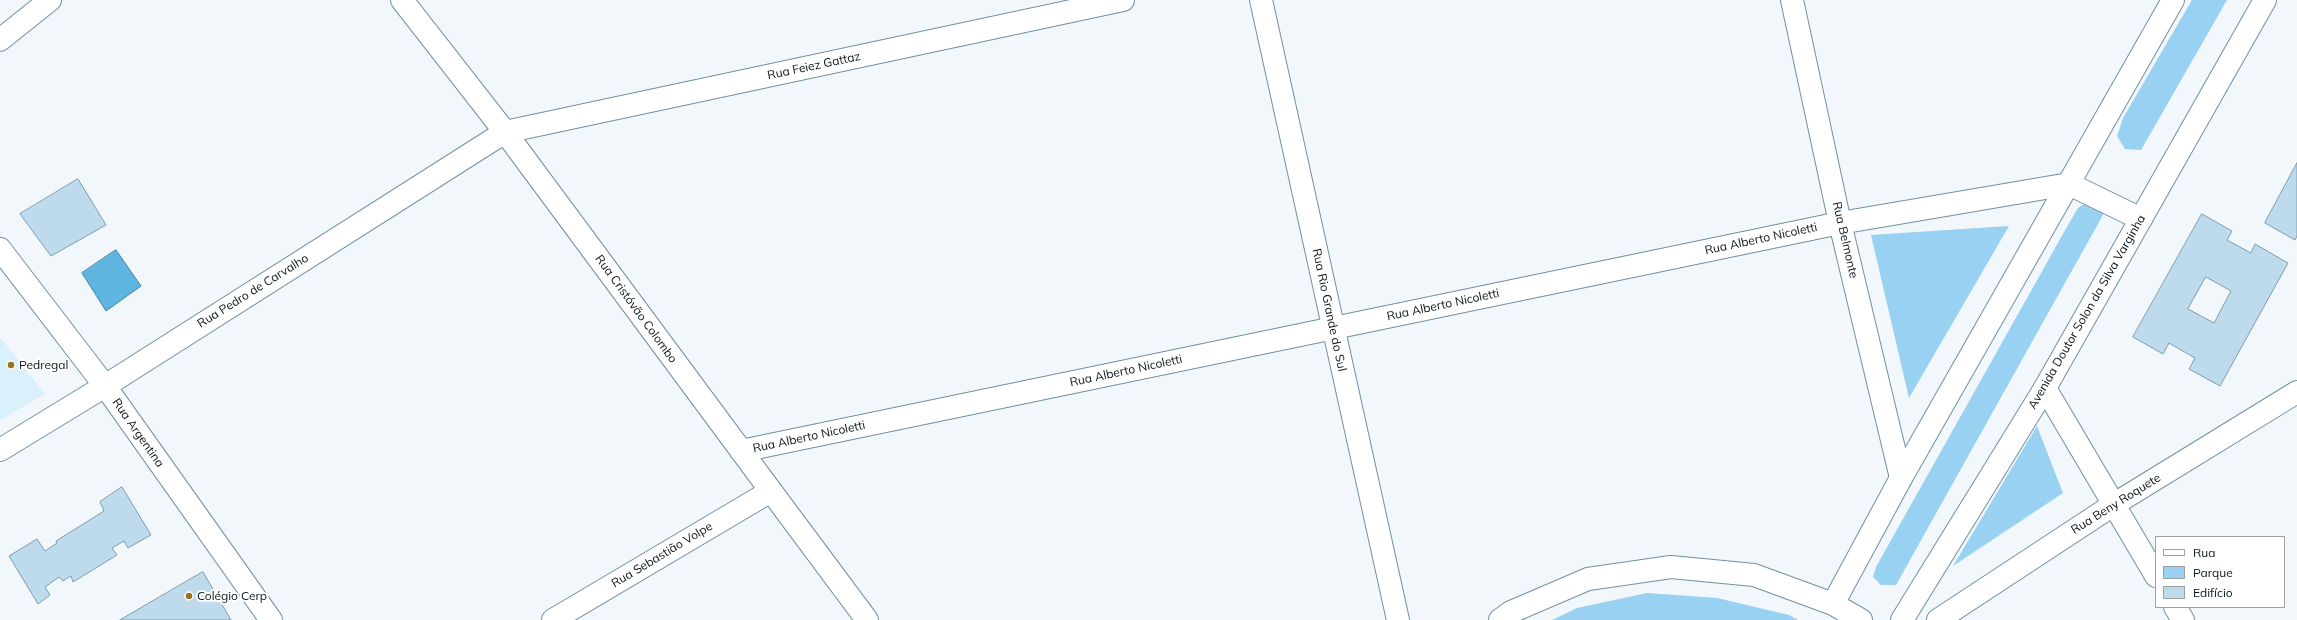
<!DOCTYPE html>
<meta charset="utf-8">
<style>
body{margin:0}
#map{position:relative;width:2297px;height:620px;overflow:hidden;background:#f1f7fb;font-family:Mulish,sans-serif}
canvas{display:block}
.legend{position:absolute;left:2155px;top:536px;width:130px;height:72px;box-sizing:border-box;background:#fff;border:1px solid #9da1a4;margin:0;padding:5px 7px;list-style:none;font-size:12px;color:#09151b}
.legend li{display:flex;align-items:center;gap:8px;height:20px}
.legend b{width:20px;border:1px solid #9da1a4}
</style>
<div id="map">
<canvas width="2297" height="620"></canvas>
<ul class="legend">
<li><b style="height:5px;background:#fff"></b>Rua</li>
<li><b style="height:11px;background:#98d1f1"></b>Parque</li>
<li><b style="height:11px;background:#bddbed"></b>Edifício</li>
</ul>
</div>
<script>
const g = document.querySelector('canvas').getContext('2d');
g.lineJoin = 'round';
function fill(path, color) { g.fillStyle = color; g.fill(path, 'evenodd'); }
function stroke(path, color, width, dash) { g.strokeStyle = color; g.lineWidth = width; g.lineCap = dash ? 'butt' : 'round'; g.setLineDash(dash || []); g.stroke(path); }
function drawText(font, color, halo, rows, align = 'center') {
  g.font = font + ' Mulish,sans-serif'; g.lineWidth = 4; g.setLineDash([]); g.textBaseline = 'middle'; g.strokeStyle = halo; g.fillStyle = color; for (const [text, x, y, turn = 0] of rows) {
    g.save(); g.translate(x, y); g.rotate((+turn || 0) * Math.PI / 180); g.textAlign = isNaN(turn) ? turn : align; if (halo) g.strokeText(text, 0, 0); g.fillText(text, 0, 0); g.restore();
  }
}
fill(new Path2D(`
 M0,337L45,394L0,420Z`), '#d9f0fd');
fill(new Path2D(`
 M2192,0H2227L2141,150L2125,149L2117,136L2123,118Z
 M2090,200L2102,207L2103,215L1896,585H1881L1873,577L1876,567L2068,225L2078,208Z
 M2009,226L1909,398L1871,235Z
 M2037,426L2063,493L1953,566Z
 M1647,593L1717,598L1789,615L1798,620H1552L1577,608Z`), '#98d1f1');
const water = new Path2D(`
 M116,250L141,286L106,311L82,273Z`);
fill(water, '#5eb5e0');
stroke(water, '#4485a5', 1);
const building = new Path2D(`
 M2297,163V236L2295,240L2265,223Z
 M78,179L106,225L51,256L20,214Z
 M2202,214L2232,231L2227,240L2251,253L2255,244L2288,263L2220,386L2189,369L2195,358L2169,343L2163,354L2133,337ZM2206,277L2231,291L2214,323L2188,309Z
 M122,487L151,535L128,548L124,541L112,548L117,555L73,582L71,576L63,581L59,577L45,587L50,595L38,604L9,556L37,539L45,551L57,543L56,541L104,511L100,502Z
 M203,572L231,620H120Z`);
fill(building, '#bddbed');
stroke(building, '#7f9cac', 1);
const minor = new Path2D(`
 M402,0L505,132L771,491
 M1261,0L1398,620
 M1792,0L1840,223L1901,478
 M0,40L50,0
 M0,249L105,386L271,620
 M2045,388L2156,576
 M0,450L105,386L505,132L1123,0
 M741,451L1840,223L2069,184L2141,219
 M2175,607L2183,620
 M1938,620L2113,505L2297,392`);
const major = new Path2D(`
 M1833,604L1901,478L2173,0
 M553,620L771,491L867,620
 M1500,620L1511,612L1588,579L1671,567L1754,575L1833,604L1861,620
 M1902,620L2045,388L2265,0`);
stroke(minor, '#7390a0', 24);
stroke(major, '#7390a0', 24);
stroke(minor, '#fff', 22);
stroke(major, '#fff', 22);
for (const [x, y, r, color] of [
 [11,365,4,"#98721d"],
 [189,596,4,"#98721d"]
]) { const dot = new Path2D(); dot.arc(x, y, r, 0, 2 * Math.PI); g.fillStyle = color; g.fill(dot); stroke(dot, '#fff', 1.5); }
drawText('12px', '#09151b', '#fff', [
 ["Rua Feiez Gattaz",814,66,-12],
 ["Rua Alberto Nicoletti",1761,239,-12],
 ["Rua Belmonte",1845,240,77],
 ["Rua Pedro de Carvalho",253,291,-32],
 ["Rua Alberto Nicoletti",1443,305,-12],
 ["Rua Cristóvão Colombo",636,309,54],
 ["Rua Rio Grande do Sul",1329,310,78],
 ["Avenida Doutor Solon da Silva Varginha",2087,312,-60],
 ["Rua Alberto Nicoletti",1126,371,-12],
 ["Rua Argentina",138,433,55],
 ["Rua Alberto Nicoletti",809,437,-12],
 ["Rua Beny Roquete",2116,504,-32],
 ["Rua Sebastião Volpe",662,555,-31]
]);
drawText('12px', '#09151b', '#fff', [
 ["Pedregal",19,365],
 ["Colégio Cerp",197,596]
], 'left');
</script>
